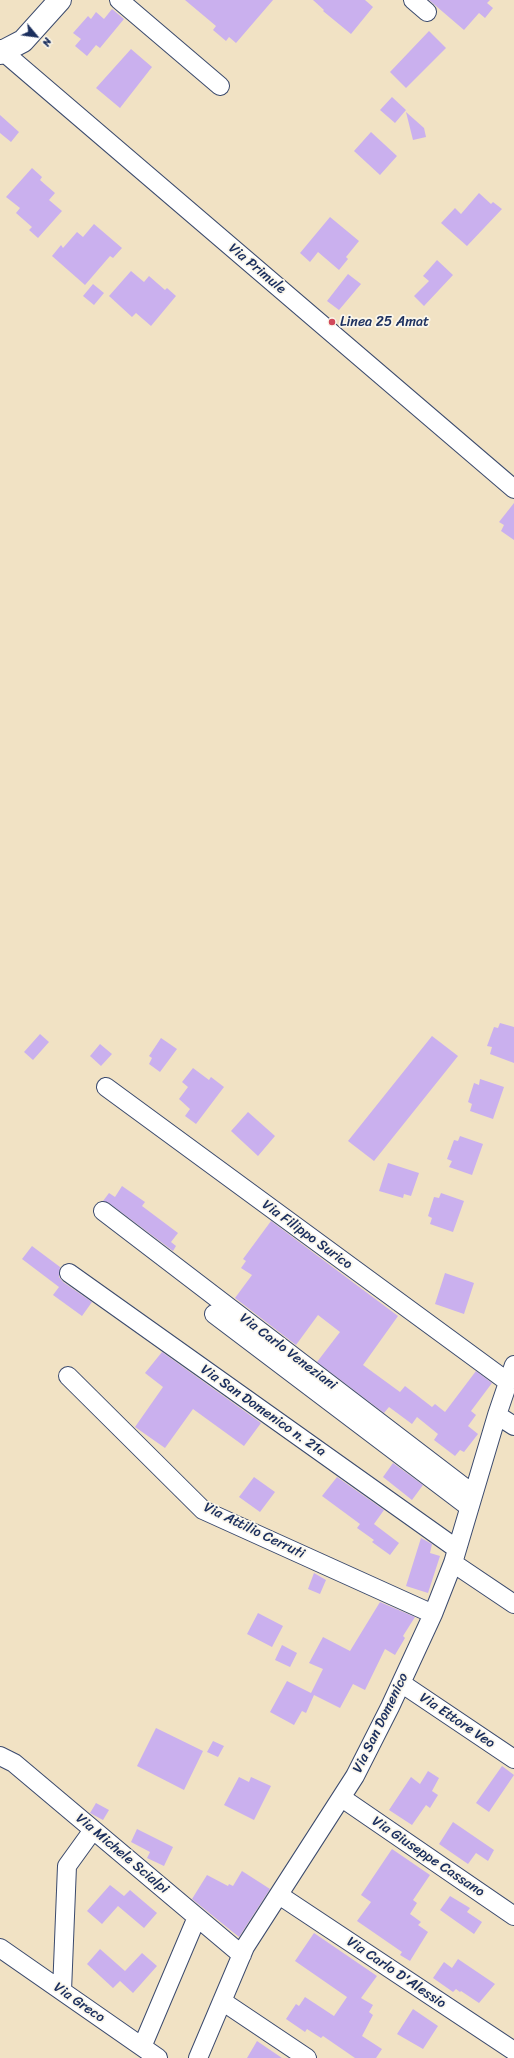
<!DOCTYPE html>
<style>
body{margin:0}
#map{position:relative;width:514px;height:2058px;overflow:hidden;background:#f1e2c4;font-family:Sriracha,sans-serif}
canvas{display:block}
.north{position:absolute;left:16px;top:16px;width:40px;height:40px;-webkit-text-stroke:3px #fbf7ec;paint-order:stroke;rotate:119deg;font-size:11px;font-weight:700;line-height:16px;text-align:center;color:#1b2f5e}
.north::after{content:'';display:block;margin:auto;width:14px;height:18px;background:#1b2f5e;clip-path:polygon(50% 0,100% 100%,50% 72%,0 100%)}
</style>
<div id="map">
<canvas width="514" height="2058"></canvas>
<div class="north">N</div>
</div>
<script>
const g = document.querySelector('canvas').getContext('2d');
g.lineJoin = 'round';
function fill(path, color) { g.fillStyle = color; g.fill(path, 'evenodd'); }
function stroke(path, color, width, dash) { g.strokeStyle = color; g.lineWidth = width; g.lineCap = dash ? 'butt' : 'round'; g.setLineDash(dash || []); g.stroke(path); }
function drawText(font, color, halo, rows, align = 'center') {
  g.font = font + ' Sriracha,sans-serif'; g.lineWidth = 3.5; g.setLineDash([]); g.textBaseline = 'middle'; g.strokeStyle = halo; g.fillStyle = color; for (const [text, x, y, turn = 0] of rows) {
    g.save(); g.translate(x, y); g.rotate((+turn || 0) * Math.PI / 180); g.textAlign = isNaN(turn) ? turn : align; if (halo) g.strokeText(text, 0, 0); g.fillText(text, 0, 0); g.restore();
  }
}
fill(new Path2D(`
 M185,0H273L236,43L229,37L226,41L213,30L216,26Z
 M313,0H365L373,7L351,34L323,11L324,10Z
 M429,0H490L487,3L493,8L485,18L479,13L464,30Z
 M112,9L124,19L100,48L96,45L87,56L75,46L81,39L73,33L88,16L91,19L96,12L104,19Z
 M429,31L446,48L406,88L390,72Z
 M131,49L152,67L120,108L96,88Z
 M392,97L406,110L395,123L380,110Z
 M406,112L424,128L426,137L413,140Z
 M0,115L19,132L11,142L0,133Z
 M371,132L397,156L380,175L354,151Z
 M32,168L42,177L40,180L55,193L49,200L62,211L38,238L29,230L32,227L16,213L20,208L6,197Z
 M479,193L491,204L493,202L502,209L467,246L441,223L455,208L461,214Z
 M330,217L359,241L346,257L348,259L339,270L318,252L310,262L300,253Z
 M94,224L122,248L113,258L110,256L85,285L52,256L61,245L63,248L77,232L83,237Z
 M437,260L453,275L424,306L414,296L429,281L423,276Z
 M131,271L144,282L149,276L165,290L167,288L176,296L151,326L136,313L132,317L109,296Z
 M348,274L361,284L339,310L327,301Z
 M93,284L104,293L94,305L83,296Z
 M514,503V540L501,531L504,525L499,522Z
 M500,1023L514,1027V1063L490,1054L492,1047L487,1046L494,1027L498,1028Z
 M40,1034L49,1042L33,1060L24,1052Z
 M432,1036L458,1056L374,1161L348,1141Z
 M161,1038L177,1049L160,1072L149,1064L152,1058L149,1056Z
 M100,1044L112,1054L101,1066L90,1056Z
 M193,1068L209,1080L211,1077L224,1087L196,1124L185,1116L190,1109L179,1099L188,1087L182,1082Z
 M480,1079L504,1087L493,1119L470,1111L472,1104L468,1102L474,1083L479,1085Z
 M248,1112L275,1136L258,1156L231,1131Z
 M460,1136L483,1144L472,1175L449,1167L452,1161L447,1159L454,1140L458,1141Z
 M388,1163L419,1173L411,1196L404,1194L403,1198L379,1191Z
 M122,1186L145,1202L142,1206L178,1233L171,1242L176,1246L173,1251L109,1203L103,1201L109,1193L115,1197Z
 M441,1193L464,1201L453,1232L430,1224L432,1218L428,1216L434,1197L439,1198Z
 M271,1221L398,1316L363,1365L400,1392L405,1386L432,1407L435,1404L445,1412L476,1371L492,1383L471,1411L476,1415L468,1426L478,1434L464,1452L460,1450L455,1456L434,1440L438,1434L417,1417L412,1424L389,1407L384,1413L317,1362L340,1332L318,1315L296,1345L235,1298L252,1275L241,1268L246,1261L243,1259Z
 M32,1246L60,1267L59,1277L63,1282L92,1302L82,1316L53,1295L59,1287L22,1259Z
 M445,1273L474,1283L464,1314L435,1304Z
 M162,1352L261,1423L244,1446L193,1409L165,1448L135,1427L163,1387L145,1373Z
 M393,1463L423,1485L412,1500L383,1477Z
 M254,1477L275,1492L260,1512L239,1497Z
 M337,1477L384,1510L374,1524L399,1543L390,1555L372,1542L374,1540L357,1528L360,1524L322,1496Z
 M421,1538L432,1544L430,1553L440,1556L428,1593L406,1586Z
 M314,1573L326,1580L320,1594L308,1589Z
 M380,1602L415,1617L403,1636L405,1638L395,1655L385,1649L365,1690L353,1684L340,1708L314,1695L306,1713L302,1711L294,1725L270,1712L287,1681L311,1693L323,1669L309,1663L323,1637L350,1651Z
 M258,1613L283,1626L272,1647L247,1634Z
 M282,1645L297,1653L290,1667L275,1660Z
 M156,1728L203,1751L184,1790L137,1766Z
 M213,1741L224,1746L218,1757L207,1752Z
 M502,1766L514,1775L489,1812L476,1803Z
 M428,1771L439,1778L432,1791L438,1795L430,1808L426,1805L412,1825L389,1810L411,1777L420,1784Z
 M239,1777L249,1782L251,1777L271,1786L254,1820L224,1805Z
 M96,1803L109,1810L103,1820L90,1813Z
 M453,1822L494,1850L488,1861L476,1853L468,1864L439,1844Z
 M137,1829L173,1847L164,1866L147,1858L150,1852L131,1842Z
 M392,1849L430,1875L413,1900L417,1903L410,1914L421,1922L418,1925L428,1932L410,1961L400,1955L402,1952L357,1921L371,1902L361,1895Z
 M242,1871L270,1889L239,1937L192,1899L207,1875L228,1886L229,1884L233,1886Z
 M110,1885L124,1896L130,1890L157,1913L144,1928L118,1906L102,1924L87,1911Z
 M450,1896L470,1908L467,1912L482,1922L474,1934L440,1910Z
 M314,1933L377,1976L361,1998L373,2005L369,2012L373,2015L362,2036L382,2049L376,2058H355L323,2036L321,2038L307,2029L305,2032L286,2019L296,2004L299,2006L305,1997L334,2016L347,1997L295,1961Z
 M100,1949L125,1971L142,1953L157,1966L133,1993L120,1981L113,1988L87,1964Z
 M458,1959L495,1984L479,2003L461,1991L460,1992L456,1989L453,1992L433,1978L444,1962L452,1968Z
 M413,2009L438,2026L423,2049L397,2034Z
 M257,2041L282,2058H247Z`), '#cab0ee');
const minor = new Path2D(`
 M119,0L220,86
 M413,0L427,12
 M0,49L514,489
 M106,1087L508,1382
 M103,1211L473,1494
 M69,1273L457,1549
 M214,1314L469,1507
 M68,1376L203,1510L433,1614
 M497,1415L514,1426
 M453,1563L514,1604
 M401,1683L514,1759
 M0,1756L14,1763L242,1955
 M342,1798L514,1916
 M279,1895L514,2051
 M0,1948L158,2058
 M62,1991L67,1866L93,1830
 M222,2001L307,2058
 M142,2047L197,1917
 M198,2058L245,1947L355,1776L390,1707L433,1614L453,1563L497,1415L514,1365`);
const tertiary = new Path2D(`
 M0,53L23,41L60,0`);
stroke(minor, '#3b4a6d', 20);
stroke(tertiary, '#3b4a6d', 24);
stroke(minor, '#fff', 18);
stroke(tertiary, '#fff', 22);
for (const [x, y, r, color] of [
 [332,322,4,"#d1495b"]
]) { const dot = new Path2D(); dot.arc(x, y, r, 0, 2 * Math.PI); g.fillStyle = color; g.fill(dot); stroke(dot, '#fbf7ec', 1.5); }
drawText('14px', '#1b2f5e', '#fbf7ec', [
 ["Via Primule",257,269,40],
 ["Via Filippo Surico",307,1235,36],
 ["Via Carlo Veneziani",288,1352,37],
 ["Via San Domenico n. 21a",263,1411,35],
 ["Via Attilio Cerruti",254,1531,26],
 ["Via Ettore Veo",457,1721,34],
 ["Via San Domenico",381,1723,-64],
 ["Via Michele Scialpi",122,1854,40],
 ["Via Giuseppe Cassano",428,1857,34],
 ["Via Carlo D'Alessio",396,1973,34],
 ["Via Greco",79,2003,35]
]);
drawText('14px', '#1b2f5e', '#fbf7ec', [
 ["Linea 25 Amat",340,322]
], 'left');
</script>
